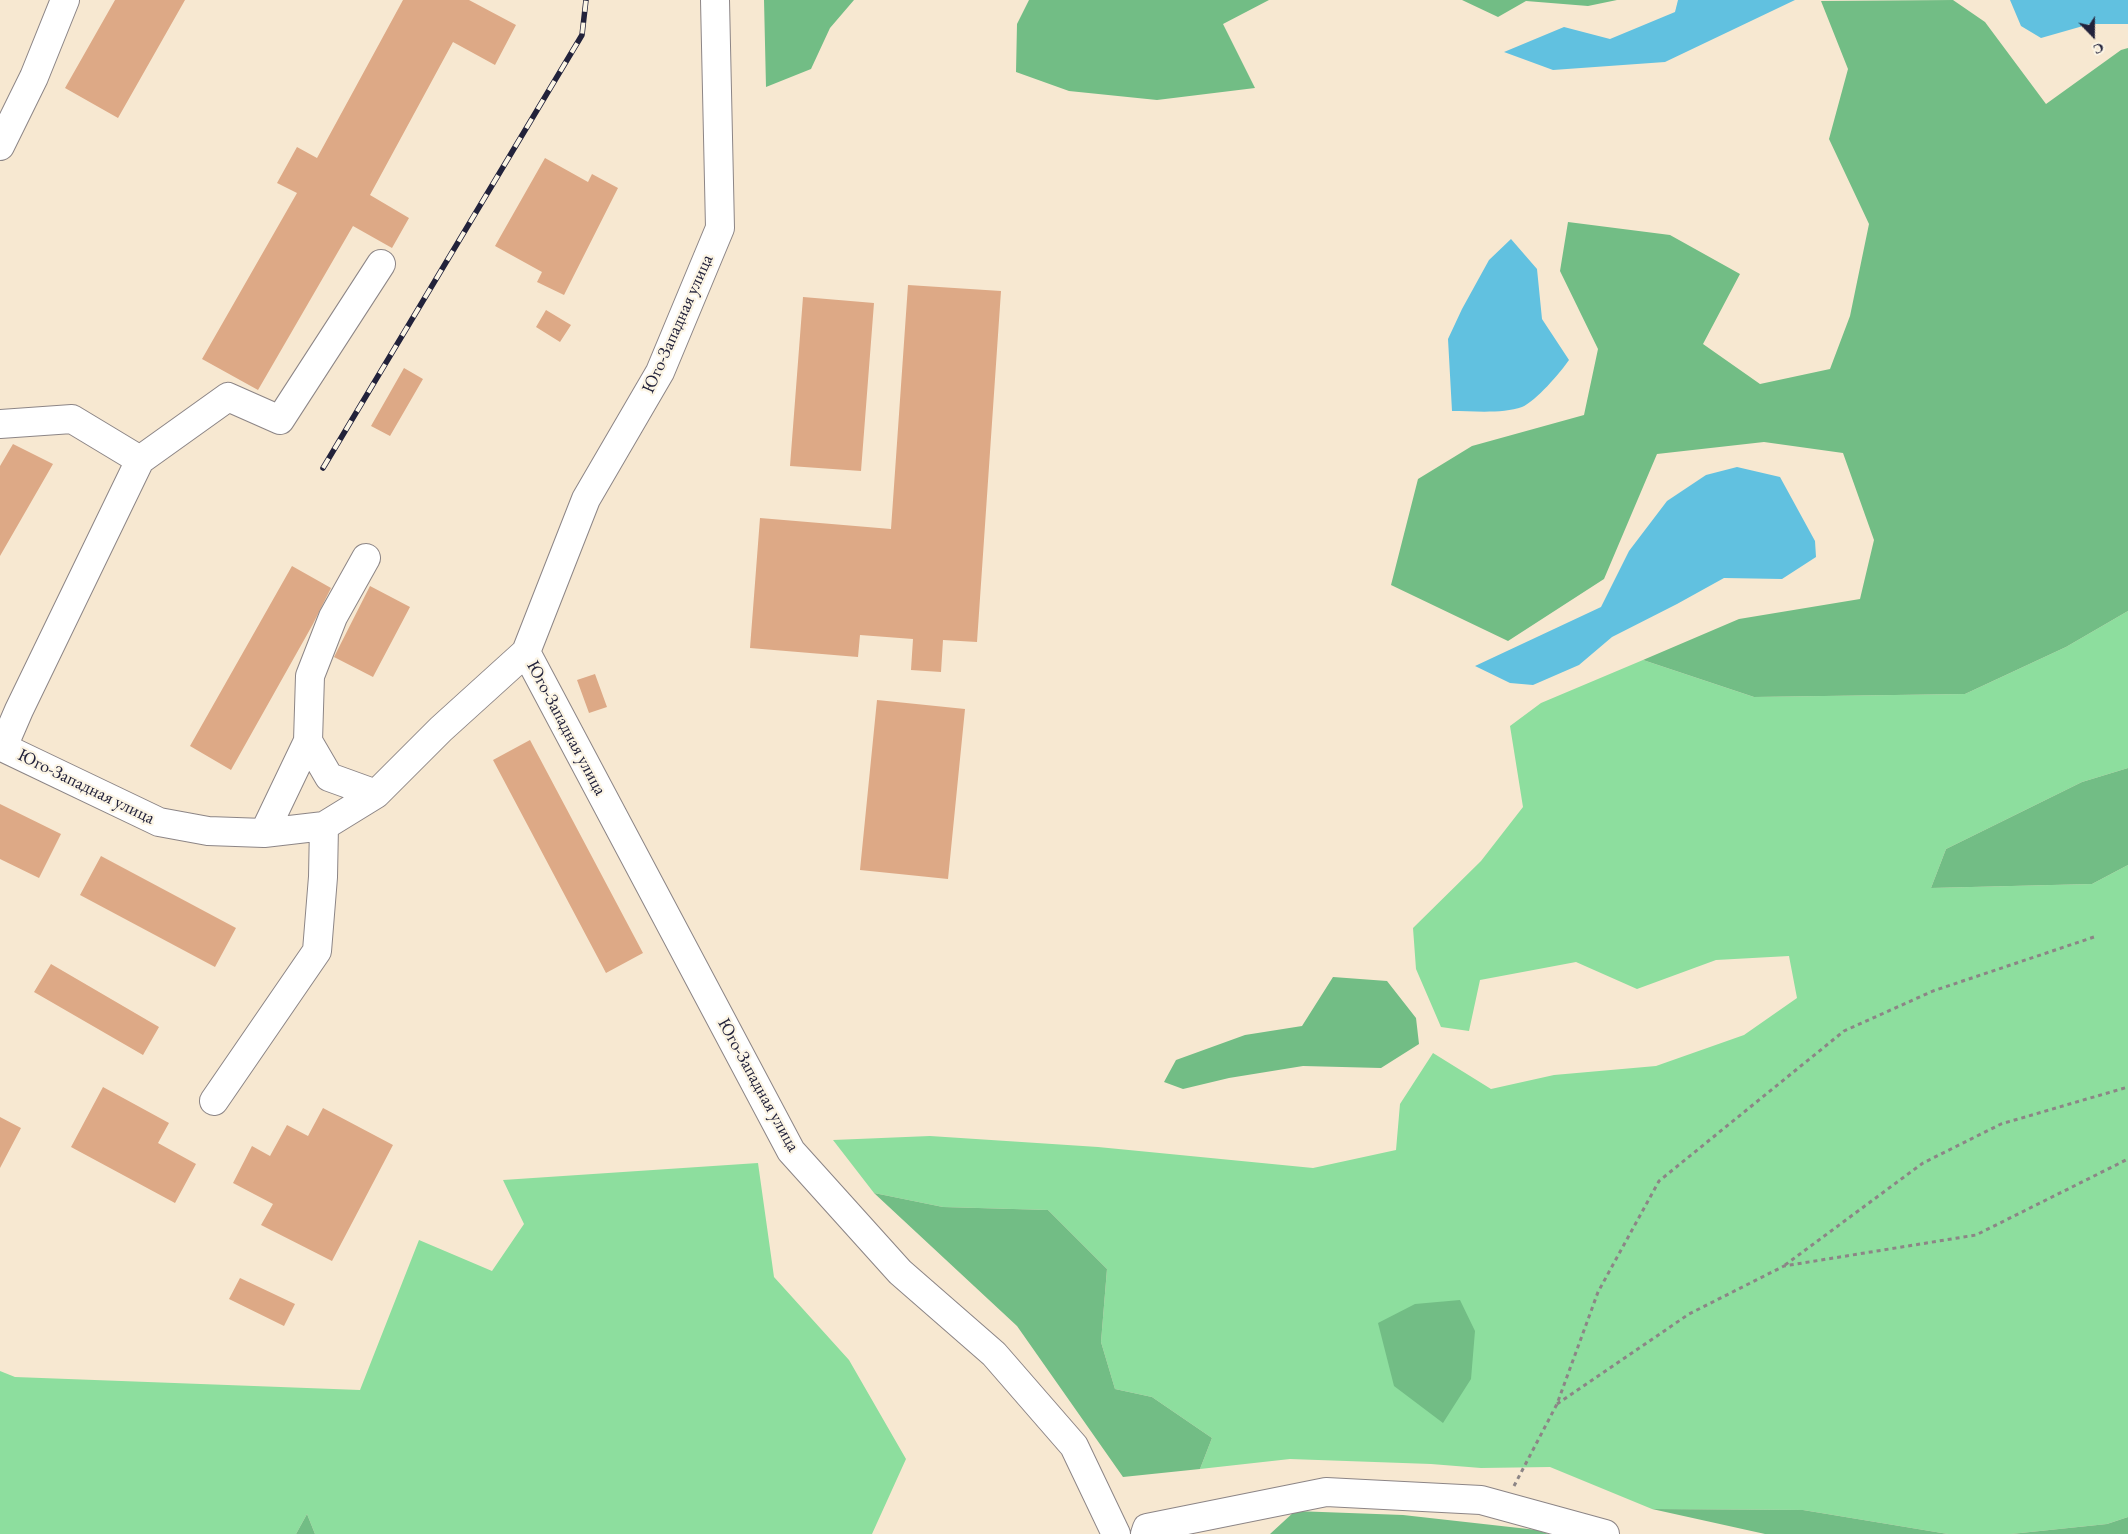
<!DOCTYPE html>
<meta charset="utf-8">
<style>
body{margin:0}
#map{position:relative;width:2128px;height:1534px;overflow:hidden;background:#f7e8d1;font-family:"EB Garamond",serif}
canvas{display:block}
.north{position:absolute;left:2068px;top:10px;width:50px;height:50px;-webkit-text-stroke:4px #fcf5e5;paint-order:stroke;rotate:158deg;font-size:14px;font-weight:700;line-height:20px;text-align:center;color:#22223b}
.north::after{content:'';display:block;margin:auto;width:18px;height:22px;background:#22223b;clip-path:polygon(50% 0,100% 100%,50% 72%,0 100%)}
</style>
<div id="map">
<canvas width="2128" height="1534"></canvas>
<div class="north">С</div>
</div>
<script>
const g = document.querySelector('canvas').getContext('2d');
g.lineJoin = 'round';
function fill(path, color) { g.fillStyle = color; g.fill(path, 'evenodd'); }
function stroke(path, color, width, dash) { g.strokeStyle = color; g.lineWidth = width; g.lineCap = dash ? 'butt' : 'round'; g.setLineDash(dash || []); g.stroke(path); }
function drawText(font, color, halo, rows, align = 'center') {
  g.font = font + ' "EB Garamond",serif'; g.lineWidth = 4.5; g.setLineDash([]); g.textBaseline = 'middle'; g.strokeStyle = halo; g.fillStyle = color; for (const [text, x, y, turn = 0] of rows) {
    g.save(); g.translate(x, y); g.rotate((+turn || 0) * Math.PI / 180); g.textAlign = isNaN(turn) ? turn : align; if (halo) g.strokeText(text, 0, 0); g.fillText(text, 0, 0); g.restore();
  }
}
fill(new Path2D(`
 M2128,611V768L2082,782L1946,849L1931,888L2092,884L2128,865V1517L2107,1524L2011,1534H1948L1803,1510L1652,1509L1550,1467L1481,1468L1431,1464L1290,1459L1200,1469L1212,1438L1152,1397L1115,1389L1101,1342L1107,1269L1048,1210L943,1207L874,1193L833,1140L930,1136L1098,1147L1313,1168L1396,1150L1400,1104L1433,1053L1491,1089L1554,1075L1656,1066L1744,1035L1797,998L1789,956L1716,960L1637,989L1576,962L1480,980L1469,1031L1441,1027L1416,969L1413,928L1481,861L1523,807L1510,726L1541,703L1643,660L1754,697L1965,694L2066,647Z
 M758,1163L774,1277L849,1360L906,1459L872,1534H315L307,1514L296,1534H0V1371L15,1377L360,1390L419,1240L492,1271L524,1224L503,1180Z`), '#8dde9e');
fill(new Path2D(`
 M764,0H854L830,28L811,69L766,87Z
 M1029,0H1269L1223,24L1255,88L1157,100L1069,91L1016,72L1017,24Z
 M1462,0H1617L1588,6L1526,1L1498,17Z
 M1953,0L1985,22L2046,104L2121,50L2128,48V611L2066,647L1965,694L1754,697L1643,660L1739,619L1860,599L1874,540L1843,453L1764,442L1657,454L1604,579L1508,641L1391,585L1418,479L1472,446L1584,415L1598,349L1560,271L1568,222L1670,235L1740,274L1703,344L1760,384L1830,369L1850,316L1869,224L1829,139L1848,69L1821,1Z
 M2128,768V865L2092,884L1931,888L1946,849L2082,782Z
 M1333,977L1387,981L1416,1018L1419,1044L1381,1068L1303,1066L1229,1078L1183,1089L1164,1082L1176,1060L1245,1035L1302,1026Z
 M874,1193L943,1207L1048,1210L1107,1269L1101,1342L1115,1389L1152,1397L1212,1438L1200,1469L1123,1477L1017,1326Z
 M1460,1300L1475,1331L1471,1379L1443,1423L1394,1386L1378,1323L1415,1304Z
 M1652,1509L1803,1510L1948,1534H1765Z
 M1295,1511L1403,1515L1537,1530L1549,1534H1270Z
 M307,1514L315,1534H296Z
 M2128,1517V1534H2011L2107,1524Z`), '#72bd85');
fill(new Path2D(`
 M1678,0H1795L1665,62L1553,70L1504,52L1564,27L1610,39L1675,12Z
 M2010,0H2128V24H2090L2041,38L2021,26Z
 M1511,239L1537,269L1542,319L1569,360C1560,373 1536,401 1522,407C1503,414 1472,411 1452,411L1448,339L1462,309L1489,260Z
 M1737,467L1780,477L1815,541L1816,557L1782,579L1724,578L1677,604L1612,637L1579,665L1533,685L1510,683L1475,666L1601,607L1629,551L1667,501L1706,475Z`), '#61c1e0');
fill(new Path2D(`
 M115,0H185L118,118L65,88Z
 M403,0H469L516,25L495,65L453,42L370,195L409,218L392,248L353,226L258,390L202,359L297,193L277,183L297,147L317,158Z
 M545,158L588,182L592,174L618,188L564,295L537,282L542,272L495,246Z
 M908,285L1001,291L977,642L943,640L941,672L911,670L913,639L860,635L858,657L750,648L760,518L891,529Z
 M803,297L874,303L861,471L790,466Z
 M546,310L571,325L560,342L536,327Z
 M404,368L423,379L390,436L371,426Z
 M13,444L53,464L0,556V466Z
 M292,566L331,588L313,624L231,770L190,746Z
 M370,586L410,607L373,677L334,657Z
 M595,674L607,707L589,713L577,680Z
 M877,700L965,709L948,879L860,870Z
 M530,740L643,953L606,973L493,760Z
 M0,804L61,834L39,878L0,859Z
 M101,856L236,928L215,967L80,895Z
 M51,964L159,1027L143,1055L34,992Z
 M103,1087L169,1123L158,1143L196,1164L175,1203L71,1147Z
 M323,1108L393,1145L332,1261L261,1225L273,1204L233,1183L252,1146L270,1156L287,1125L308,1136Z
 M0,1117L21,1128L0,1168Z
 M240,1278L295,1304L284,1326L229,1299Z`), '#dda986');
const minor = new Path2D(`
 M715,0L720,228L660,372L586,499L526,652L791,1151L900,1272L994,1354L1074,1446L1116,1534
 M0,146L34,77L65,0
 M0,424L72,419L140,460
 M366,558L333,617L310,676L308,741L329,777L376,794
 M0,746L159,822L208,831L264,833L324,826L376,794L441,729L526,652
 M3,747L19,710L140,460L228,397L280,420L381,264
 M264,833L308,741
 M214,1101L317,951L323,877L324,826
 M1145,1534L1147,1528L1326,1492L1481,1500L1605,1534`);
stroke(minor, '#8c8586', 30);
stroke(new Path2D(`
 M1785,1265L1923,1163L2001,1124L2128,1087
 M1557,1404L1689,1314L1784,1266L1976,1235L2128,1159
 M1514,1486L1557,1404L1598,1292L1659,1181L1844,1031L1933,991L2094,937`), '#8c8586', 3, [4, 4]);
stroke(minor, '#fff', 28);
const rail = new Path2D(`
 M323,468L582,35L586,0`);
stroke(rail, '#22223b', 5.5);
stroke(rail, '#fcf5e5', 4, [11]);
drawText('18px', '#22223b', '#fcf5e5', [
 ["Юго-Западная улица",678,324,-66],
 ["Юго-Западная улица",566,728,62],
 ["Юго-Западная улица",86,787,26],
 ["Юго-Западная улица",758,1085,61]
]);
</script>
